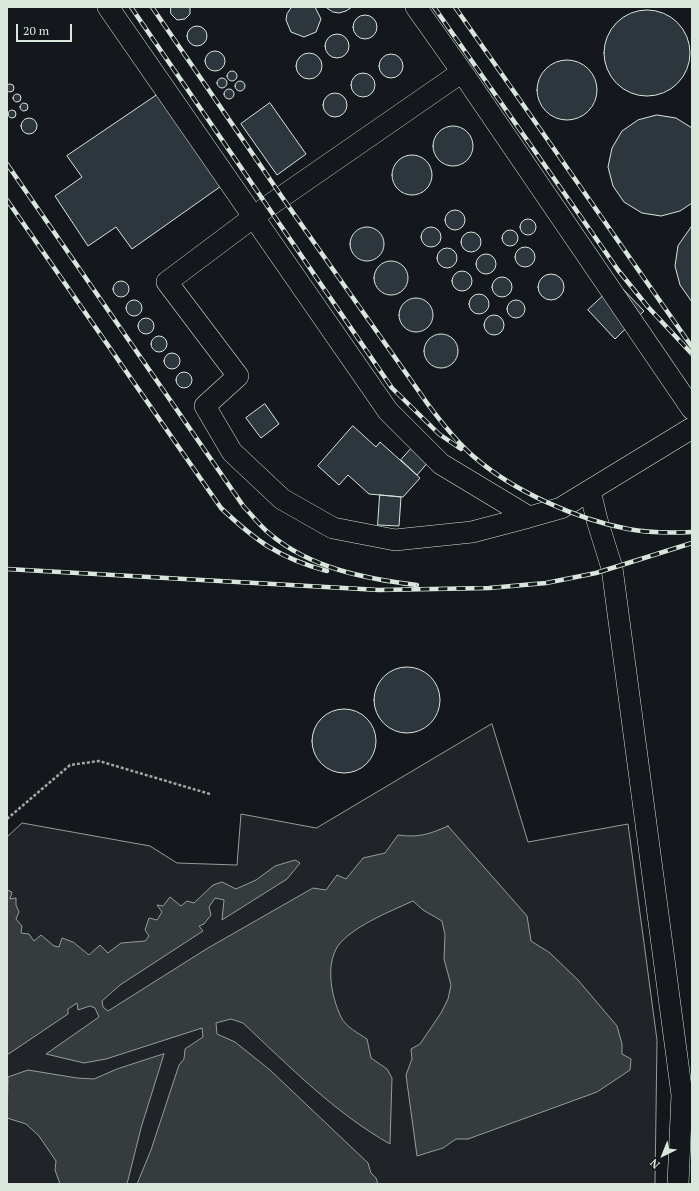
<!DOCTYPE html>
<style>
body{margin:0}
#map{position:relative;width:699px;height:1191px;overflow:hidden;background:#14181c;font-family:"PT Serif",serif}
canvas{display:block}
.frame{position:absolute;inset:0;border:8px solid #d8e6dc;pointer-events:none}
.north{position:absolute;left:643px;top:1135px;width:40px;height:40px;-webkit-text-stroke:3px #14181c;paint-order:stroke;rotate:223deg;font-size:11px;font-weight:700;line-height:16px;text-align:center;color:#d8e6dc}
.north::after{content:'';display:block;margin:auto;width:14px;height:18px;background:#d8e6dc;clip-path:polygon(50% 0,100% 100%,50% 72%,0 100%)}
.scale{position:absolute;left:16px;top:24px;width:56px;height:18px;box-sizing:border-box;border:2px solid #d8e6dc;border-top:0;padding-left:5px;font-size:12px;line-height:14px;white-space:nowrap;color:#d8e6dc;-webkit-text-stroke:3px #14181c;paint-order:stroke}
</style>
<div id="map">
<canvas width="699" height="1191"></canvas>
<div class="frame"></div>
<div class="north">N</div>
<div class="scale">20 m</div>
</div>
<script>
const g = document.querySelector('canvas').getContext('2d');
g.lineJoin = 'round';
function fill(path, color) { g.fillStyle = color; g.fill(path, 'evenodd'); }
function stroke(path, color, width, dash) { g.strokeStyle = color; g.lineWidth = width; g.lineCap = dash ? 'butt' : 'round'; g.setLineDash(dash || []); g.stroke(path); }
const green = new Path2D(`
 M492,724L528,842L628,824L657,1040L655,1184H7V837L22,823L150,846L177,863L237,865L241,814L316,828Z`);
fill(green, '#202428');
stroke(green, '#939e99', 1);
const water = new Path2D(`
 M448,826L527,916L531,941L550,953L578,980L617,1026L622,1044V1054L631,1059L630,1070L597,1092L468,1139H456L443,1148L417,1156L406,1075L412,1059L411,1049L420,1044L441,1013L448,999L451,985L444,959L445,935L442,921L423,910L413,901C391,911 358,924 341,942C324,961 331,996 341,1017C346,1027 358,1033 367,1039L371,1058L387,1069L392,1078L390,1144C335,1113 289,1066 243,1023L231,1019L216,1023L217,1034L235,1042L270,1070L368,1163L371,1173L376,1178L378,1184H137L151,1150L179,1065L184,1059L185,1049L203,1037L202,1028L106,1059L84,1063L46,1054L99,1017L95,1008L90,1006L78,1010L77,1003L68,1009V1014L7,1055V890L12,892L10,899L16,898V905L19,912L16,919L22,926L21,933L29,934L34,941L41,935L54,946L59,947L62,938L73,942L89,955L100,945L108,953L121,943L145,941L149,936L145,930L149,918L157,920L162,912L157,905L163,906L170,897L181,906L187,901L194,903L213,885L222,882L236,889L256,880L275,866L295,860L300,863L287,879L222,920L224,900L215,898L209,907L211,915L204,924L199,926L203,931L120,985L102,1001L103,1007L108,1011L208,948L313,888L326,890L337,875L346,879L363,858L385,853L398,835C419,838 430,834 448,826Z
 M164,1054L141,1128L127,1184H60L55,1170L56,1161L39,1136L26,1124L7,1118L8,1077L28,1070L77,1078L94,1079L117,1069Z`);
fill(water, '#363b3e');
stroke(water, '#939e99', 1);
const building = new Path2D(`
 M171,7H190V14L185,19L177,20L171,14Z
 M292,7H315L321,19L316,32L304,37L291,32L286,20L287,14Z
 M326,7H352L346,11L339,13L333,12Z
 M604 53a43 43 0 1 1 86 0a43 43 0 1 1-86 0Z
 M353 27a12 12 0 1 1 24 0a12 12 0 1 1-24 0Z
 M187 36a10 10 0 1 1 20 0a10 10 0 1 1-20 0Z
 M325 46a12 12 0 1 1 24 0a12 12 0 1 1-24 0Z
 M205 61a10 10 0 1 1 20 0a10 10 0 1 1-20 0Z
 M296 66a13 13 0 1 1 26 0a13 13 0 1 1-26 0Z
 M379 66a12 12 0 1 1 24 0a12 12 0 1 1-24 0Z
 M537 90a30 30 0 1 1 60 0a30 30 0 1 1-60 0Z
 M227 76a5 5 0 1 1 10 0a5 5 0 1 1-10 0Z
 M351 85a12 12 0 1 1 24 0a12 12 0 1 1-24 0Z
 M217 83a5 5 0 1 1 10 0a5 5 0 1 1-10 0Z
 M235 86a5 5 0 1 1 10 0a5 5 0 1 1-10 0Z
 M6 88a4 4 0 1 1 8 0a4 4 0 1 1-8 0Z
 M224 94a5 5 0 1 1 10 0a5 5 0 1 1-10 0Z
 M323 105a12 12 0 1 1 24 0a12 12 0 1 1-24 0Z
 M160,93L224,184L132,249L116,227L88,246L55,196L82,177L67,156Z
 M13 98a4 4 0 1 1 8 0a4 4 0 1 1-8 0Z
 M20 107a4 4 0 1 1 8 0a4 4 0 1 1-8 0Z
 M270,103L306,154L277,175L241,124Z
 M8 114a4 4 0 1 1 8 0a4 4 0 1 1-8 0Z
 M657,115L676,118L692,128V203L680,211L661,216L642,213L624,202L613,186L608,167L612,148L622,131L638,120Z
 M21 126a8 8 0 1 1 16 0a8 8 0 1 1-16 0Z
 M433 146a20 20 0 1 1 40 0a20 20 0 1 1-40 0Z
 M392 175a20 20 0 1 1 40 0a20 20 0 1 1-40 0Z
 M445 220a10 10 0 1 1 20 0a10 10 0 1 1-20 0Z
 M520 227a8 8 0 1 1 16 0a8 8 0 1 1-16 0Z
 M692,226V302L680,285L675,266L678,246Z
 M421 237a10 10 0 1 1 20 0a10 10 0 1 1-20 0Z
 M350 244a17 17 0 1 1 34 0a17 17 0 1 1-34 0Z
 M502 238a8 8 0 1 1 16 0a8 8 0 1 1-16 0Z
 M461 242a10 10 0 1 1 20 0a10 10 0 1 1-20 0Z
 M515 257a10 10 0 1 1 20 0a10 10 0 1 1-20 0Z
 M437 258a10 10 0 1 1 20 0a10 10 0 1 1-20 0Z
 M476 264a10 10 0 1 1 20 0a10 10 0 1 1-20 0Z
 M374 278a17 17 0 1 1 34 0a17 17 0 1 1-34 0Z
 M452 281a10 10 0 1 1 20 0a10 10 0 1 1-20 0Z
 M538 287a13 13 0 1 1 26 0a13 13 0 1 1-26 0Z
 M492 287a10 10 0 1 1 20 0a10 10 0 1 1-20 0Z
 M113 289a8 8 0 1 1 16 0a8 8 0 1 1-16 0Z
 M617,283L644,311L615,339L588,310Z
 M469 304a10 10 0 1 1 20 0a10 10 0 1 1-20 0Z
 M399 315a17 17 0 1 1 34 0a17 17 0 1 1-34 0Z
 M126 308a8 8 0 1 1 16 0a8 8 0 1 1-16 0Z
 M507 309a9 9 0 1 1 18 0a9 9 0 1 1-18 0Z
 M484 325a10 10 0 1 1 20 0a10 10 0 1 1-20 0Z
 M138 326a8 8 0 1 1 16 0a8 8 0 1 1-16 0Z
 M424 351a17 17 0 1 1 34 0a17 17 0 1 1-34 0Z
 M151 344a8 8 0 1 1 16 0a8 8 0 1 1-16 0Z
 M164 361a8 8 0 1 1 16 0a8 8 0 1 1-16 0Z
 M176 380a8 8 0 1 1 16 0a8 8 0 1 1-16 0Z
 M265,404L279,424L261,438L246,418Z
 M353,426L376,447L380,442L420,478L403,497L369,494L348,475L339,485L318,466Z
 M420,439L436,453L417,475L401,460Z
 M380,495L401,497L399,526L378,525Z
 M374 700a33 33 0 1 1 66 0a33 33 0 1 1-66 0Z
 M312 741a32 32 0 1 1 64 0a32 32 0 1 1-64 0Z`);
fill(building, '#2c363c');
stroke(building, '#d8e6dc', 1);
const minor = new Path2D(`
 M108,7L388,411L441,464L529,517L561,508L692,428
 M416,7L462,72
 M590,491L597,520L612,568L682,1095L678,1184
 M529,517L472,532L395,540L333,528L282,499L232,452L205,406L238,376L167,282L267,207L462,72L692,409`);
stroke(minor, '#d8e6dc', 22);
stroke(new Path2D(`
 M7,819L70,765L99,761L210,794`), '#9da8a2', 2.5, [3, 2]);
stroke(minor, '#14181c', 21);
const rail = new Path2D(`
 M131,7L392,388L439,434L461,449
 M152,7L282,197L427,403C441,422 455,440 473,456C513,491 576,519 628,529C649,533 671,533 692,532
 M434,7L618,270L648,307L692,354
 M455,7L692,347
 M7,164L244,507C253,516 260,526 270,534C310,568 366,579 417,585
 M7,200L221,508C256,541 279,558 327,571
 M7,569L379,590L489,588L546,583L596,573L692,543`);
stroke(rail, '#d8e6dc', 4.5);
stroke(rail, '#14181c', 3, [9]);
</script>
